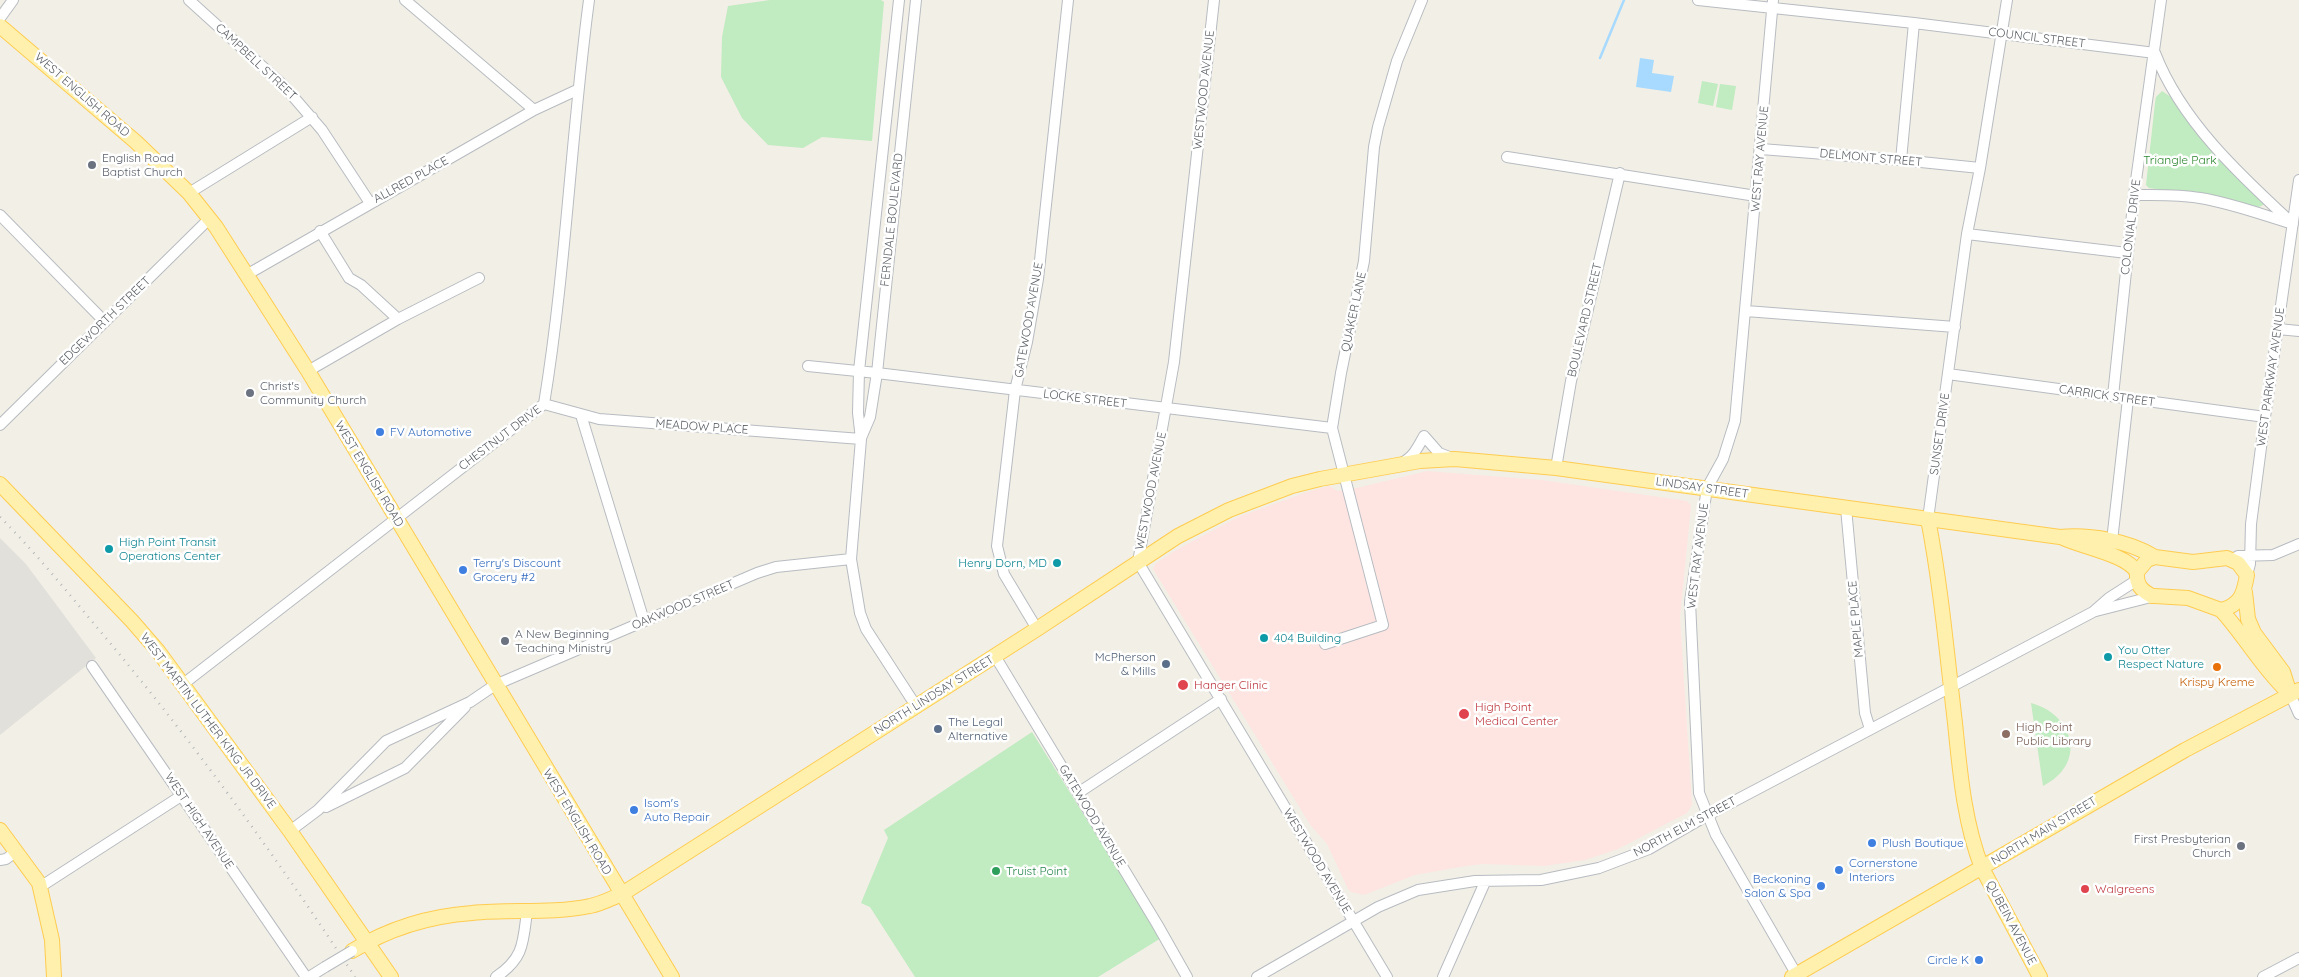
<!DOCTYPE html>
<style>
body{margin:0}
canvas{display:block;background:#f1efe6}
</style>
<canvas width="2299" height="977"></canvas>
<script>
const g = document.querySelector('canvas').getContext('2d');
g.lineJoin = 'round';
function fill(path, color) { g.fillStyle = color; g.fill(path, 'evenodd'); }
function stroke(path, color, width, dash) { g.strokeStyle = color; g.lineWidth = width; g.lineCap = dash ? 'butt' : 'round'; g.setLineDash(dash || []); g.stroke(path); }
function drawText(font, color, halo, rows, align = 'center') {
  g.font = font + ' Quicksand,sans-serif'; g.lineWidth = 5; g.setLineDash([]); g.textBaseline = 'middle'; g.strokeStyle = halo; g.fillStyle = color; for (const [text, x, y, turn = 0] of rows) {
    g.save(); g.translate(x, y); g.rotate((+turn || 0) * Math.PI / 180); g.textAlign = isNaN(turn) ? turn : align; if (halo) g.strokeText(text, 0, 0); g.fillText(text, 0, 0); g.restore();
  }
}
fill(new Path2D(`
 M0,538L26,564L96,658L0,735Z`), '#e2e0da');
fill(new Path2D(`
 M1427,471L1542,480L1687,501L1691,506L1680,617L1692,805L1687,813L1618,849L1585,860L1544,866L1483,864L1466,866L1415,875L1364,895L1351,892L1348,889L1327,844L1311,826L1153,569L1155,564L1176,550L1238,517L1307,492L1329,486L1338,491L1361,487Z`), '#fee5e2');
fill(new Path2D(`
 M770,0H881L884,2L872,141L822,137L803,148L768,145L742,118L721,77L722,37L728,6Z
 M1702,81L1718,84L1713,106L1698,103Z
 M1720,84L1736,86L1732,110L1716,107Z
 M2162,91L2171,97L2190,123L2265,204L2259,207L2212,197L2149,188L2146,185L2155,103L2156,97Z
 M2031,703C2075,715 2087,764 2043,786Z
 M1032,732L1161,938L1098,977H915L870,907L861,903L888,838L884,830Z`), '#c1ebc0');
fill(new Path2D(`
 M1640,58L1654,60L1652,73L1674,76L1671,92L1636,87Z`), '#a8daff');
stroke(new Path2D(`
 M1600,58L1624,0`), '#a8daff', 2.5);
const minor = new Path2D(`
 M189,0L284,86L322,130L370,203
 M405,0L534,110
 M899,0L859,371L858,413L861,439L851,559L860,613L866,629L916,706
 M1214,0L1174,362L1138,562L1387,977
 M1698,0L1914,23L2155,53
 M1773,0L1735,421L1723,459L1707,488L1690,602L1699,793L1716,835L1798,977
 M0,18L13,0
 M2155,53C2181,121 2241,176 2293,224
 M1761,149L1901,160L1980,168
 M1507,157L1756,196
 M1901,160L1914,23
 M189,193L312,117
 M2134,195C2156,195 2178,194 2200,198C2231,203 2260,214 2290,223
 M0,215L105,322
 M320,231L349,278L361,285L398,319
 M1967,234L2127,253
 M248,274L534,110L577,90
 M1746,311L1955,327
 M2278,329L2299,331
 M808,366L877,373L1332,428
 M308,371L398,319L479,278
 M1948,374L2265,417
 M2113,396L2134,195L2161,0
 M544,404L599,419L861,439
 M581,415L644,621
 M0,425L210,218
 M861,438L870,417L877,373L916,0
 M1401,463C1413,458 1418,447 1424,436L1439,453L1452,458
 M1556,468L1571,381L1620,173
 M1846,508L1865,713L1870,729
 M1928,519L1967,234L1980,168L2007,0
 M2112,541L2128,399
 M2233,559L2238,556L2273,555L2299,544
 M2247,575L2250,564L2251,524L2265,417L2299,180
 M2096,611L2155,596
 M1037,629L1004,574L997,546L1015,390L1027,342L1038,279L1068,0
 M1325,644L1383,625L1332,428L1341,373L1364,261L1374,147L1378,127L1397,61L1422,0
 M995,656L1157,924L1187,977
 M92,666L306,977
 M182,685L544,404C566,270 571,134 589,0
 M2290,694L2299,714
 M1078,793L1221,699
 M326,807L405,768L465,707
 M290,831L318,810L386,741L470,702L495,685L757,573L776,567L851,559
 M0,860L6,859L17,851
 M40,887L181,796
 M309,977L325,967
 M496,977C524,958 523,943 527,911
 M1257,977L1378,907L1418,890L1475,881L1541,880L1599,868L1649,849L1708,815L2093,612L2109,598L2137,580
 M1443,977L1485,882
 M2263,977L2299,958`);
const major = new Path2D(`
 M0,26L136,142L189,193L216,227L308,371L672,977
 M0,484L132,621L158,651L290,831L391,977
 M1928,519C1941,586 1947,655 1955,723C1960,772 1964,822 1982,868L2040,977
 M2061,537C2081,547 2126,554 2137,572
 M2245,592L2248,619L2254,633L2283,672L2290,694
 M2152,596C2141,590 2136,585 2137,572L2147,560L2155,557L2193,562L2227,558L2238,563L2247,575C2244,593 2241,605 2221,610L2188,598L2155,596
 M2221,610C2245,636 2262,668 2288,692
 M0,830L39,883L52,940L54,977
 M352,951C388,929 430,916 472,913C511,909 551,914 590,906C601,904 612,898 622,894L1037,629L1178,536L1229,510L1292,486L1320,479L1420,461L1455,459L1556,468L2060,537C2090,534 2129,541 2155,557
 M1792,977L2185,750L2299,690`);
stroke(minor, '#b8bcc1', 12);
stroke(major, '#ffcc51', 16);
stroke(minor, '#fff', 10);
stroke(major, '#fff1ad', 14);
stroke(new Path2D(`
 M0,517C34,551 64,588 95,625C189,736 275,855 355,977`), '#b7b8b9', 2.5, [1, 6]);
const minorBridge = new Path2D(`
 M325,967L352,951`);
stroke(minorBridge, '#b8bcc1', 12, []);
stroke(minorBridge, '#fff', 10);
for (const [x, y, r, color] of [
 [92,165,5,"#6b7280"],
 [250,393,5,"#6b7280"],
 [380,432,5,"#3f7fe0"],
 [109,549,5,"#0f9aa8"],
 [1057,563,5,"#0f9aa8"],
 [463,570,5,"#3f7fe0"],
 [1264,638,5,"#0f9aa8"],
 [505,641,5,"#6b7280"],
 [2108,657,5,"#0f9aa8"],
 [1166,664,5,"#5c6f8a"],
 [2217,667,5,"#e8710a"],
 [1183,685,6,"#e0444e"],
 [1464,714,6,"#e0444e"],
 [938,729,5,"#5c6f8a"],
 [2006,734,5,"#8d6e63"],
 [634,810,5,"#3f7fe0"],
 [1872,843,5,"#3f7fe0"],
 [2241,846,5,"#6b7280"],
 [1839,870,5,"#3f7fe0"],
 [996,871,5,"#2e9e5b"],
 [1821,886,5,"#3f7fe0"],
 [2085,889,5,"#e0444e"],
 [1979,960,5,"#3f7fe0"]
]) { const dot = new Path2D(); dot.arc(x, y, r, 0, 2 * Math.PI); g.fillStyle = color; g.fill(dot); stroke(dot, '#fff', 2); }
drawText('12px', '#5d6268', '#fff', [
 ["COUNCIL STREET",2037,38,7],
 ["CAMPBELL STREET",256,62,43],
 ["WESTWOOD AVENUE",1204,90,-84],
 ["WEST ENGLISH ROAD",82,95,41],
 ["DELMONT STREET",1871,158,5],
 ["WEST RAY AVENUE",1760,159,-85],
 ["ALLRED PLACE",411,180,-29],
 ["FERNDALE BOULEVARD",892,220,-84],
 ["COLONIAL DRIVE",2131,227,-83],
 ["QUAKER LANE",1354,312,-78],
 ["GATEWOOD AVENUE",1029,320,-80],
 ["BOULEVARD STREET",1585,320,-77],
 ["EDGEWORTH STREET",105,321,-44],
 ["WEST PARKWAY AVENUE",2271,377,-82],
 ["CARRICK STREET",2107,396,8],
 ["LOCKE STREET",1085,399,7],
 ["MEADOW PLACE",702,427,4],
 ["SUNSET DRIVE",1940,434,-82],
 ["CHESTNUT DRIVE",500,438,-37],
 ["WEST ENGLISH ROAD",369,474,59],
 ["LINDSAY STREET",1702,488,8],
 ["WESTWOOD AVENUE",1151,491,-79],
 ["WEST RAY AVENUE",1698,556,-83],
 ["OAKWOOD STREET",683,605,-23],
 ["MAPLE PLACE",1856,619,-95],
 ["NORTH LINDSAY STREET",934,695,-32],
 ["WEST MARTIN LUTHER KING JR DRIVE",208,721,53],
 ["GATEWOOD AVENUE",1092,816,59],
 ["WEST HIGH AVENUE",199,821,56],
 ["WEST ENGLISH ROAD",577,822,59],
 ["NORTH ELM STREET",1685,827,-28],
 ["NORTH MAIN STREET",2044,831,-31],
 ["WESTWOOD AVENUE",1317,861,59],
 ["QUBEIN AVENUE",2011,923,62]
]);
drawText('12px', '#5b616d', '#fff', [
 ["English Road",102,158],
 ["Baptist Church",102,172],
 ["Christ's",260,386],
 ["Community Church",260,400],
 ["A New Beginning",515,634],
 ["Teaching Ministry",515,648],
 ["First Presbyterian",2231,839,"right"],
 ["Church",2231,853,"right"]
], 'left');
drawText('12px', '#2d8730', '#fff', [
 ["Triangle Park",2180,160]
]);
drawText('12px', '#366cbe', '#fff', [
 ["FV Automotive",390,432],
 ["Terry's Discount",473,563],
 ["Grocery #2",473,577],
 ["Isom's",644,803],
 ["Auto Repair",644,817],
 ["Plush Boutique",1882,843],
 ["Cornerstone",1849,863],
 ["Interiors",1849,877],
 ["Beckoning",1811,879,"right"],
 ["Salon & Spa",1811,893,"right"],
 ["Circle K",1969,960,"right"]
], 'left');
drawText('12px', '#0d838f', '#fff', [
 ["High Point Transit",119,542],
 ["Operations Center",119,556],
 ["Henry Dorn, MD",1047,563,"right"],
 ["404 Building",1274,638],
 ["You Otter",2118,650],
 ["Respect Nature",2118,664]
], 'left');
drawText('12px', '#4e5e75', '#fff', [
 ["McPherson",1156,657],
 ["& Mills",1156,671],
 ["The Legal",948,722,"left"],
 ["Alternative",948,736,"left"]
], 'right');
drawText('12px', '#c56008', '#fff', [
 ["Krispy Kreme",2217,682]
]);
drawText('12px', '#be3a42', '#fff', [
 ["Hanger Clinic",1194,685],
 ["High Point",1475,707],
 ["Medical Center",1475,721],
 ["Walgreens",2095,889]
], 'left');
drawText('12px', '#785e54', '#fff', [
 ["High Point",2016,727],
 ["Public Library",2016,741]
], 'left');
drawText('12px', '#27864d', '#fff', [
 ["Truist Point",1006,871]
], 'left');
</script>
